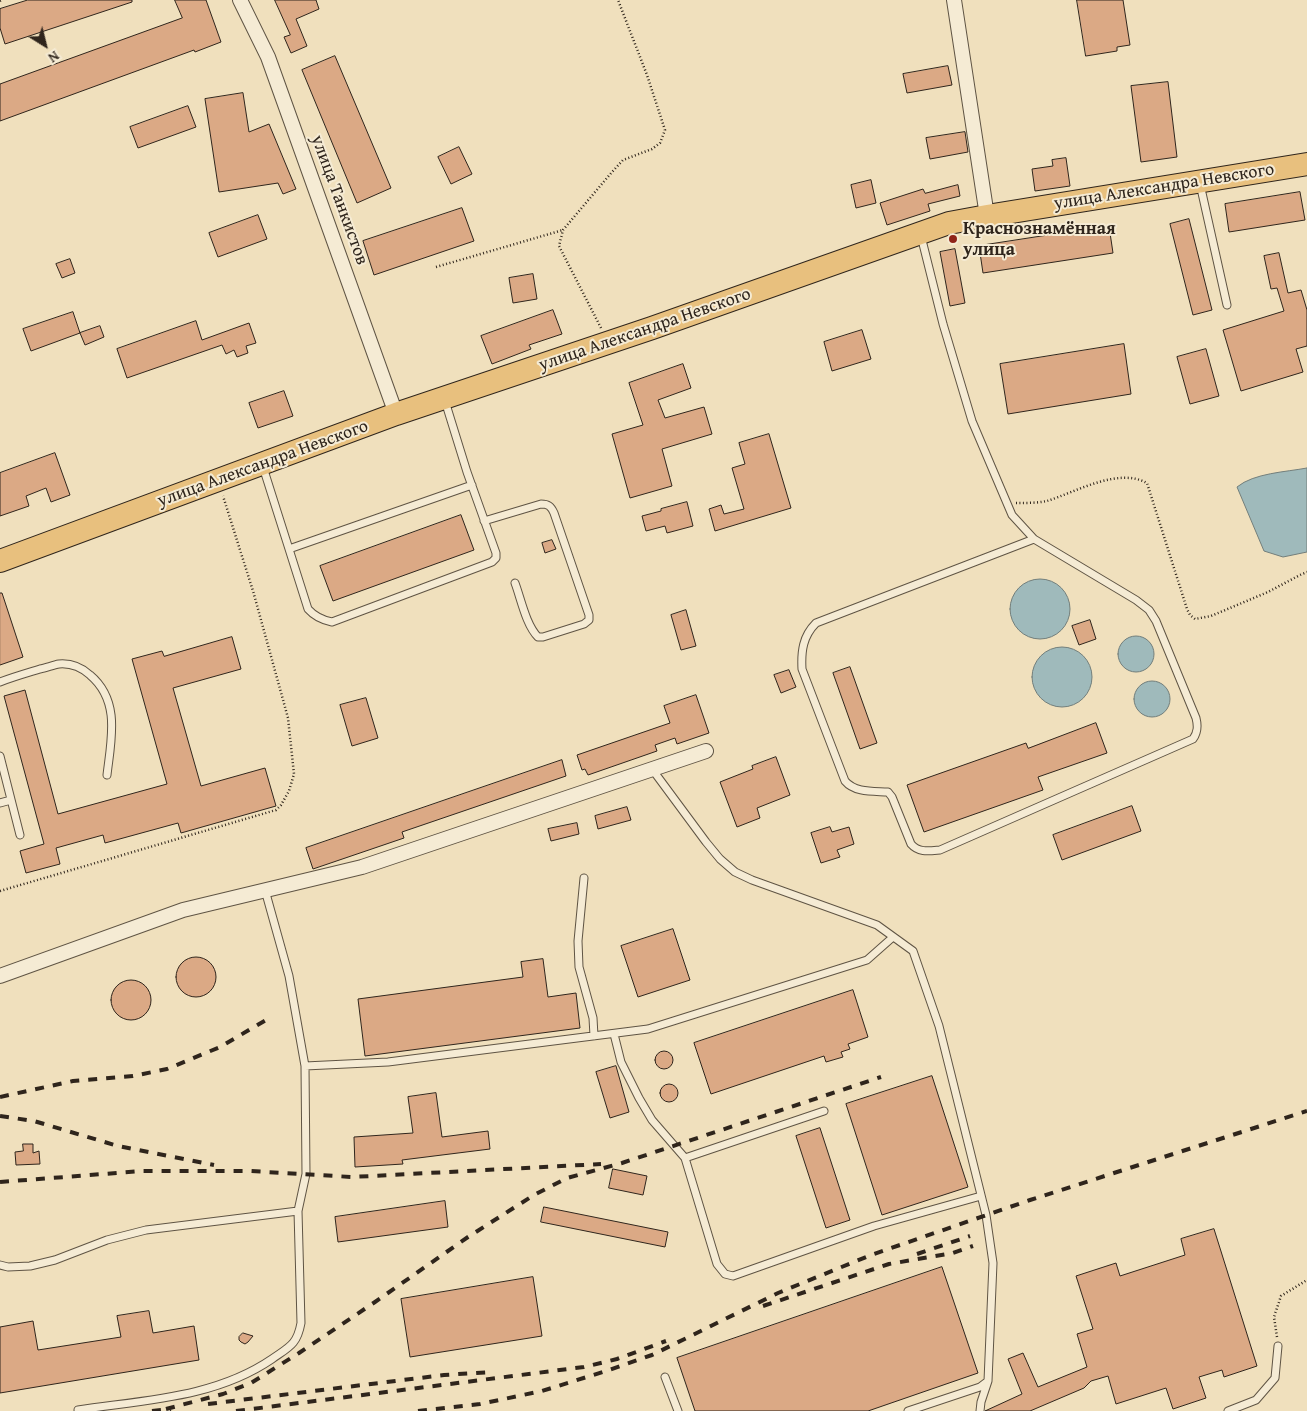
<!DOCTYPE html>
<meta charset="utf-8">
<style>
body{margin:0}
#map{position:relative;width:1307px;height:1411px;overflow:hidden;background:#f0e0bd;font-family:"Gentium Book Plus",serif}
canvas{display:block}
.north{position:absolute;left:20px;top:20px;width:50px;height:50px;-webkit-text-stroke:4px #f5ebd4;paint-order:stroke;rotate:144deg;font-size:14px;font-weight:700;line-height:20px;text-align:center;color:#2f251c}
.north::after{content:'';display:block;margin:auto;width:18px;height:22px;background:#2f251c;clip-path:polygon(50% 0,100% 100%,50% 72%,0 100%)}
</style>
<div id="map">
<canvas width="1307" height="1411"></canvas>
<div class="north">N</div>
</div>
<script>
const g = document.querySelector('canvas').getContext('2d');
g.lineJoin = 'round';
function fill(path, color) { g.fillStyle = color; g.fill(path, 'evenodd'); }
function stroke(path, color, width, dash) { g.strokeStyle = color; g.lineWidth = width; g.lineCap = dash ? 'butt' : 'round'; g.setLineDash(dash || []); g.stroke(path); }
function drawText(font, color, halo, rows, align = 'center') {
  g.font = font + ' "Gentium Book Plus",serif'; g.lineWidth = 4; g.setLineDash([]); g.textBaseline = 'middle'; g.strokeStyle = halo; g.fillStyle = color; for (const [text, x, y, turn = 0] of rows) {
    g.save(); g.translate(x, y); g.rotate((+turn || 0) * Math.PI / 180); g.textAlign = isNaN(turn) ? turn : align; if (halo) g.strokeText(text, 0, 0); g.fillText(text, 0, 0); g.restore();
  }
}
const water = new Path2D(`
 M1307,468V552L1283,557L1264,551L1237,487C1254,473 1286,472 1307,468Z
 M1010 609a30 30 0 1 1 60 0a30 30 0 1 1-60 0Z
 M1118 654a18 18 0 1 1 36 0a18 18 0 1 1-36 0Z
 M1032 677a30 30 0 1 1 60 0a30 30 0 1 1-60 0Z
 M1134 699a18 18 0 1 1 36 0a18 18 0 1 1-36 0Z`);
fill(water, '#9fbabb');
stroke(water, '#727e7b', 1);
const building = new Path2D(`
 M28,0H132V2L5,44L0,28V9Z
 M175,0H206L221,42L195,52L194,50L0,121V84L182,18Z
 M275,0H316L319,9L296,19L307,46L291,53L284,37L290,35Z
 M1077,0H1123L1130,45L1117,47V51L1086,56Z
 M335,56L391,188L357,203L302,70Z
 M948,66L952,85L907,93L903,74Z
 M1168,82L1177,157L1141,162L1131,86Z
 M243,93L249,132L269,124L296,189L283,194L278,183L219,192L205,99Z
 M188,106L196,127L138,148L130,127Z
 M965,132L968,152L930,159L926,138Z
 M459,147L472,174L451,184L438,157Z
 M1066,158L1070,186L1035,191L1032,169L1053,166L1052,160Z
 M871,180L876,203L856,208L851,185Z
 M958,185L960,196L928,204L930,211L887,225L880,203L923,189L925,193Z
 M1300,192L1305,220L1229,232L1225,204Z
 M462,208L474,241L374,275L363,241Z
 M258,215L267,239L218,257L209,233Z
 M1189,219L1212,310L1193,315L1170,224Z
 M1109,226L1113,253L983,273L979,246Z
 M955,249L965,303L950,306L940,252Z
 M1279,253L1288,293L1301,290L1307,310V346L1296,349L1303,372L1241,391L1223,330L1284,311L1277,288L1271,289L1264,256Z
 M70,259L75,273L62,278L56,264Z
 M533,274L537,299L513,303L509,278Z
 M553,310L562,334L529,345L531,349L492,364L481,336Z
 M73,312L80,333L31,351L23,329Z
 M196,321L202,340L249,323L256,343L246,346L248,353L237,357L234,350L226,354L222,345L127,378L117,349Z
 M100,326L104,337L85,345L80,333Z
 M862,330L871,359L832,371L824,342Z
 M1124,344L1131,394L1008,414L1000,364Z
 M1206,349L1219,396L1190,404L1177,357Z
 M683,364L691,388L658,400L665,418L704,407L712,434L662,449L672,486L630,498L612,434L643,425L629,383Z
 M284,391L293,416L258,428L249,403Z
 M769,434L791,508L715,531L709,509L721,505L724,514L744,509L732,468L745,464L739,443Z
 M55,453L70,495L51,502L46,488L26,496L29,506L0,516V473Z
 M687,502L693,526L667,533L665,526L646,531L642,516L661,511V509Z
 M461,515L474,550L333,601L320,566Z
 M552,540L556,549L545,553L542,543Z
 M0,593H2L23,657L0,665Z
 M686,610L696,646L681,650L671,615Z
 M1090,620L1096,639L1079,645L1072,626Z
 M232,637L241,669L173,688L201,786L265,768L276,806L181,833L178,823L105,843L103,835L56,848L60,864L26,873L20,851L44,844L4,696L25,690L58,814L167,784L132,659L162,651L164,656Z
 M850,667L877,743L860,749L833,673Z
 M789,670L796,687L781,693L774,675Z
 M696,695L709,733L677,744L675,738L655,745L657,751L588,775L585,769L582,770L577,755L670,723L664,706Z
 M366,698L378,738L352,746L340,705Z
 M1096,723L1107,753L1038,777L1043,790L924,832L907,785L1026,743L1028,748Z
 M776,757L790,795L757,808L760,818L737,827L720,782L753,769L752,766Z
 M562,760L566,776L402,832L404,838L313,869L306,848Z
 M1132,806L1141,831L1062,860L1053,835Z
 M627,807L631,820L598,829L595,816Z
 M577,823L579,834L551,841L548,829Z
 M830,827L832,832L849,827L854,844L837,850L840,857L821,863L811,833Z
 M673,929L690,980L638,997L621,946Z
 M176 977a20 20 0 1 1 40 0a20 20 0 1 1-40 0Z
 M543,959L548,997L576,993L580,1028L365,1056L358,999L523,977L521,962Z
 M111 1000a20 20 0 1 1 40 0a20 20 0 1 1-40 0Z
 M853,990L868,1037L848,1044L850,1049L841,1052L843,1057L826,1062L824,1056L711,1094L694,1043Z
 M655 1060a9 9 0 1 1 18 0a9 9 0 1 1-18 0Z
 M616,1066L629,1112L610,1118L596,1072Z
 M932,1076L968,1187L882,1215L846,1104Z
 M660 1093a9 9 0 1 1 18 0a9 9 0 1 1-18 0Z
 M436,1093L442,1137L488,1131L490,1149L402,1160L403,1164L355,1167L354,1137L413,1133L408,1097Z
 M820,1128L850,1220L826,1228L796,1136Z
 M23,1144H33V1153L39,1151L40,1164L16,1165L15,1152L23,1151Z
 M613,1169L647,1176L643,1195L609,1188Z
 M445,1201L448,1227L338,1242L335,1217Z
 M544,1207L668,1232L665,1247L541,1222Z
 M1214,1229L1257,1366L1224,1377L1222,1370L1199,1377L1206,1398L1173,1409L1166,1388L1116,1404L1108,1376L1091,1381L1084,1388L1030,1411H985L1022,1394L1008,1359L1023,1353L1038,1387L1087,1367L1077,1334L1093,1329L1076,1276L1116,1263L1120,1276L1185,1255L1181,1239Z
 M942,1267L978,1373L868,1411H695L677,1358Z
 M533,1277L542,1336L410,1357L401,1299Z
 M149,1311L153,1333L194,1326L199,1360L0,1393V1327L33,1321L38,1350L121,1337L117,1316Z
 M243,1333L253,1336L248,1342L245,1344L241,1342L239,1340V1337Z`);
fill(building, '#dba985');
stroke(building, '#2f251c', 1);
const service = new Path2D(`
 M1200,184L1227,305
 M921,236L943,324L972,421L1012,515L1034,539L1136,600L1149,610L1156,621L1196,718C1198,726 1198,732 1193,739L940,850C929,851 919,853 911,844L892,797L888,792C874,791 855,793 845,781L802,669C801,651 803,636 816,623L1034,539
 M263,467L308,609C315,617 322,620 332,622L492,562L496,558V553L467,472L445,401
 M484,521L541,504C548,504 551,506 554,513L589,615V620L584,624L543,637H538C526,625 521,599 515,583
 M289,549L472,485
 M0,682C13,677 27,673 40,669C46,668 53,665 59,664C71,663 81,667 90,675C121,701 111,740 107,775
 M0,756L20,835
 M652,769L706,842L720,859L735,872L752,880L877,925L913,951L939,1026L986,1215L993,1263L988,1381L980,1387L908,1411
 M0,803L11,800
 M584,878L578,941L579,967L593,1018L594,1036
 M614,1034L621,1062L639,1098L652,1120L685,1158L717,1264L725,1274L733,1276L874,1226L981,1196
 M305,1066L388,1062L648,1029L867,960L893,937
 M685,1158L824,1111
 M0,1265L8,1267L30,1266L55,1260L107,1240L146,1230L298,1211
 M665,1377L678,1411
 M78,1410C144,1400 215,1398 272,1359C289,1347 297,1345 301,1323L298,1211L306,1174L305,1066L289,976L265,890
 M980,1411L981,1402L988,1381
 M1228,1411L1256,1400L1275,1378L1278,1346`);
const minor = new Path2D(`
 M240,0L268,57L396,414
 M954,0L987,216
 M0,976L183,910L362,867L706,751`);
const primary = new Path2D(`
 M0,561L396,414L652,328L949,223L987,216L1307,164`);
stroke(service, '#5f5444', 9);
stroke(minor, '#5f5444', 16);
stroke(primary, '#2f251c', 24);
stroke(new Path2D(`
 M0,1L2,0
 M436,267L563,230
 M601,328L559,246L563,230L612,172L623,160L652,149L660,143L665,130L647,75L618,0
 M1016,503C1026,503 1037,503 1047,501C1076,492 1118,467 1147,483L1187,609L1190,615L1195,619L1211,616L1268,592L1300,575L1307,572
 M0,891L276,810L281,805L289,791L294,774L288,718L253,591L223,496
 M1277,1337L1274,1317L1281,1296L1307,1280`), '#2f251c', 2.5, [1, 2.5]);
stroke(service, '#f5ebd4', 7);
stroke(minor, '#f5ebd4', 14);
stroke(primary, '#e8c07e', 22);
stroke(new Path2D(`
 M0,1097L73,1081L133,1076L167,1069L220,1047L266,1020
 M0,1116L34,1121L118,1146L214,1165
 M0,1182L142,1171H250L352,1177L601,1164
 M917,1254L970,1236
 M763,1306L889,1264L953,1253L973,1246
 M208,1404L444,1375L492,1372
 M166,1409L223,1394L251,1383L299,1353L375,1302L468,1237L534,1195L567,1178L622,1163L881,1077
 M152,1411L171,1409
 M236,1411L584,1367L617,1359L666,1341
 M418,1411L480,1404L542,1391L606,1371L652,1355L778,1293L871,1255L1030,1200L1307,1111`), '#2f251c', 4, [9, 9]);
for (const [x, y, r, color] of [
 [953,239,5,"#8f2418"]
]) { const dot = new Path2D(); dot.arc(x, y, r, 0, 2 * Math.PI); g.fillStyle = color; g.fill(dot); stroke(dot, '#f5ebd4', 2); }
drawText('18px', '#2f251c', '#f5ebd4', [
 ["улица Александра Невского",1164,187,-9],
 ["улица Танкистов",339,200,70],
 ["улица Александра Невского",645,330,-19],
 ["улица Александра Невского",263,464,-20]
]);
drawText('bold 18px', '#2f251c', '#f5ebd4', [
 ["Краснознамённая",963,229],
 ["улица",963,250]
], 'left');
</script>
